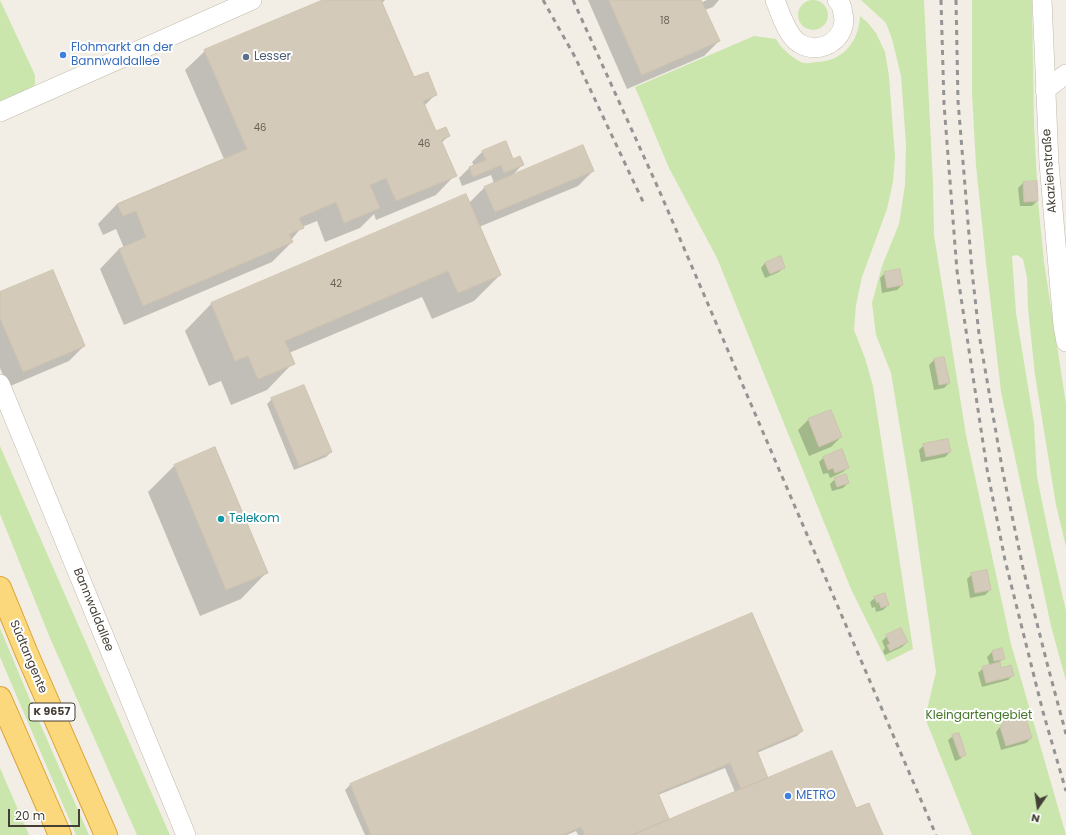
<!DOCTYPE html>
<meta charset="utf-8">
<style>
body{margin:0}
#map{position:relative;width:1066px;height:835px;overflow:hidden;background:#f2eee5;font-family:Poppins,sans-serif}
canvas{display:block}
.north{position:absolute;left:1018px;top:787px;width:40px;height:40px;-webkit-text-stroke:3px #fff;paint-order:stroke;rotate:193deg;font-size:11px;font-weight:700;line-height:16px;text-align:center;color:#443f34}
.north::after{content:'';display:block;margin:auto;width:14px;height:18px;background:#443f34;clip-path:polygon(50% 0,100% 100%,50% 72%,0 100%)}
.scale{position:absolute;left:8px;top:809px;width:72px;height:18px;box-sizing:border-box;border:2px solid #443f34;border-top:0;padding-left:5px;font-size:12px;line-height:14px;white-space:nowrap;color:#443f34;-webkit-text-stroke:3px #fff;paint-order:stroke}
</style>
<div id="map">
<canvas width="1066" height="835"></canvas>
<div class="north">N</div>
<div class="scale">20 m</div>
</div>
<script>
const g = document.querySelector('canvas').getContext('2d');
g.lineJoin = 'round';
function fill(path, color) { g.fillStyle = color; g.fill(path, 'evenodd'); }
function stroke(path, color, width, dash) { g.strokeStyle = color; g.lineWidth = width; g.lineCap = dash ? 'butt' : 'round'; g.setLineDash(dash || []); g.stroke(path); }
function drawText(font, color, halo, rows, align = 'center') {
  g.font = font + ' Poppins,sans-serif'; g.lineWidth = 4; g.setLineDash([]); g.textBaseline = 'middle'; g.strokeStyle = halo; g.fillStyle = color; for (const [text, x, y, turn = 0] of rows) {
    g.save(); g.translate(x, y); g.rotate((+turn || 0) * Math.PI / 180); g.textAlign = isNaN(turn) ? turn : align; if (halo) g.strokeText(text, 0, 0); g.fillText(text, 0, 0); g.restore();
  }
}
fill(new Path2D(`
 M0,0L35,75V84L32,88L0,103Z
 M861,0H924L933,184L934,235L966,435L1011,644L1066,835H972L925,718L936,672L912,501L891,373L876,335L872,303L882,266L899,224L905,185L906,144L901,76L892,39L886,23Z
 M972,0H1032L1034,124L1037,181L1023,182L1024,201H1038L1044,262L1066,404V547L1056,505L1035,375L1028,308L1027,278L1023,259L1017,255L1012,256L1016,313L1034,423L1037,477L1051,545L1066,611V681L1051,626L1001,392L986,263L976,165L972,94Z
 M798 15a15 15 0 1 1 30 0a15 15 0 1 1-30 0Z
 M860,16L868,23L876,33L885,52L889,76L895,157L893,182L887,209L862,277L856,305L854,330L865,358L873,386L913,649L887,662L851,589L717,258L669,168L635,87L754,36L776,39C781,48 791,57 801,62C805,64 811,63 816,62C842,62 859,42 860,16Z
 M0,446L170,835H137L50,638L0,514Z
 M0,628L38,719L89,835H76L0,657Z
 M0,768L29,835H0Z`), '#cbe6ad');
fill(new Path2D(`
 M325,0H385L381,4L413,79L436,94L424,106L436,133L449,136L441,143L455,175L436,195L376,220L374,214L360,228L325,242L317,221L302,227L291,240L292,242L272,262L124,325L100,269L119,249L124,248L116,229L103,235L98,224L117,204L224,159L185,70L205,51Z
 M588,0H702L697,2L698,4L707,0H719L713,7L705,10L719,41L704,56L627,89Z
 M505,142L513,160L523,164L511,177L593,171L578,186L479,227L500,275L474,301L432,319L422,297L289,353L293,363L267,390L231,405L221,381L209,386L185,331L211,304L466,195L469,203L485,187L494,183L491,175L462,186L459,178L469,168L474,166L472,162L482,152Z
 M1023,183L1037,201L1032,206H1020L1018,188Z
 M765,263L784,267L779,272L765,278L761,268Z
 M885,273L902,285L897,290L882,293L880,278Z
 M0,293L84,346L69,361L8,387L0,368Z
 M944,358L949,383L944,388L934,390L929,365L934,360Z
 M272,399L331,452L326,457L294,470L267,404Z
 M831,411L841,437L831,447L809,456L798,430L808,420Z
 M924,445L950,452L945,457L921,462L919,450Z
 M215,449L267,572L241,599L200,616L148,492L174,466Z
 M823,458L848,467L843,472L830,478L828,473L823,474L819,462Z
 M835,479L848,483L843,488L832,491L830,484Z
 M972,574L990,590L985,595L970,598L967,579Z
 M875,598L888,605L883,610L876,612L875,607L872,608L870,602Z
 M752,614L802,731L797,736L757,753L767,779L855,810L882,835H578L576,831L567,835H365L345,790L350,785ZM725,768L735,792L669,821L658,795Z
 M887,636L907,642L902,647L885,655L883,651L885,648L882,641Z
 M1001,650L1003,658L999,663L1001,669L1013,675L1008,680L982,687L978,673L983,668L990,666L987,657L992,652Z
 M1009,716L1031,738L1026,743L1001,750L996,732Z
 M953,736L965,754L960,759L955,761L948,740Z`), '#0003');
const building = new Path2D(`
 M323,0H381L414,77L428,72L437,95L423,101L436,131L446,127L450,136L441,140L457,176L396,201L386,178L370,185L380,208L344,223L336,202L299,218L304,228L289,234L293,242L143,306L119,249L146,237L136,211L123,216L117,204L247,149L204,50Z
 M609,0H701L720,41L642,75Z
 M506,141L513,159L520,156L524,165L504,173L501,165L473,177L469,167L486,160L482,151Z
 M583,145L594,171L495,212L484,187Z
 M1037,181L1038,201L1024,202L1023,182Z
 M466,194L501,275L458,293L448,271L285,341L295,364L258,379L248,356L235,361L211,303Z
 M781,256L785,268L770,274L765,263Z
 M900,269L903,285L887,288L884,272Z
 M53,270L85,346L23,372L0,318V292Z
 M944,357L950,383L939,385L934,359Z
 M304,385L332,452L299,466L271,398Z
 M831,410L842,437L819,447L808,419Z
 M948,439L951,452L926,457L923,444Z
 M215,447L268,573L226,590L174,465Z
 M842,449L849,468L835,473L833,468L828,470L823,457Z
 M846,474L849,483L837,487L834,478Z
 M987,570L991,590L975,593L971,573Z
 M885,593L889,605L881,608L879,602L877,603L874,597Z
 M752,613L803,731L757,751L768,778L741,789L730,763L658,793L669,819L632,835H585L581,827L562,835H371L350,784Z
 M901,628L908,642L890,651L887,645L890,644L886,635Z
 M1002,648L1005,659L994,661L992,651Z
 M1000,662L1001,668L1011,665L1014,676L986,683L982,667Z
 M1023,710L1032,738L1006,746L1000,727L1008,715Z
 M959,733L966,755L960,757L952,735Z
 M832,751L856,808L869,803L883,835H632Z`);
fill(building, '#d4caba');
stroke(building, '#cec2ae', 1);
const minor = new Path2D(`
 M775,0C780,12 787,36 799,43C820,57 849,38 843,14C842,8 842,4 837,0
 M1042,0L1049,163L1063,325L1066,342
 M1045,90L1066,74
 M0,112L252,0
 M0,384L186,835`);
const trunk = new Path2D(`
 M0,588L27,654L106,835
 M0,698L60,835`);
stroke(minor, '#c0b9aa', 20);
stroke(trunk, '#dba336', 24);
stroke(minor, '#fff', 19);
stroke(trunk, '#fcd87c', 22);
stroke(new Path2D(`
 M543,0L575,57L645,206
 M573,0L659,190L936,835
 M941,0L944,104L957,271L987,469L1005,560L1043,712L1066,791
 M956,0L958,101L972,271L979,334L1003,473L1023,568L1047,663L1066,734`), '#949494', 3, [5, 5]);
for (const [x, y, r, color] of [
 [63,55,4,"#3f7fe0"],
 [246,57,4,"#5c6f8a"],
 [221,519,4,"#0f9aa8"],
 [788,796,4,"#3f7fe0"]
]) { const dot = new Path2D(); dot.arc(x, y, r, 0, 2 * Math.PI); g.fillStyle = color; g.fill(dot); stroke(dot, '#fff', 1.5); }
drawText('10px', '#686256', null, [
 ["18",665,21],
 ["46",260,128],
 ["46",424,144],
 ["42",336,284]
]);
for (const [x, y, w] of [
 [52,712,46]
]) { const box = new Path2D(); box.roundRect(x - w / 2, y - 9, w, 18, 3); g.fillStyle = '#fff'; g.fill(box); stroke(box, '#443f34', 1); }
drawText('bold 11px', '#443f34', null, [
 ["K 9657",52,712]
]);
drawText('12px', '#366cbe', '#fff', [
 ["Flohmarkt an der",71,48],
 ["Bannwaldallee",71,62],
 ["METRO",796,796]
], 'left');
drawText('12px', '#4e5e75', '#fff', [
 ["Lesser",254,57]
], 'left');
drawText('12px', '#443f34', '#fff', [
 ["Akazienstraße",1050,171,-94],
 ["Bannwaldallee",93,610,68],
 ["Südtangente",28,657,67]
]);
drawText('12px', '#0d838f', '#fff', [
 ["Telekom",229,519]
], 'left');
drawText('12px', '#447529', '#fff', [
 ["Kleingartengebiet",979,716]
]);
</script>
